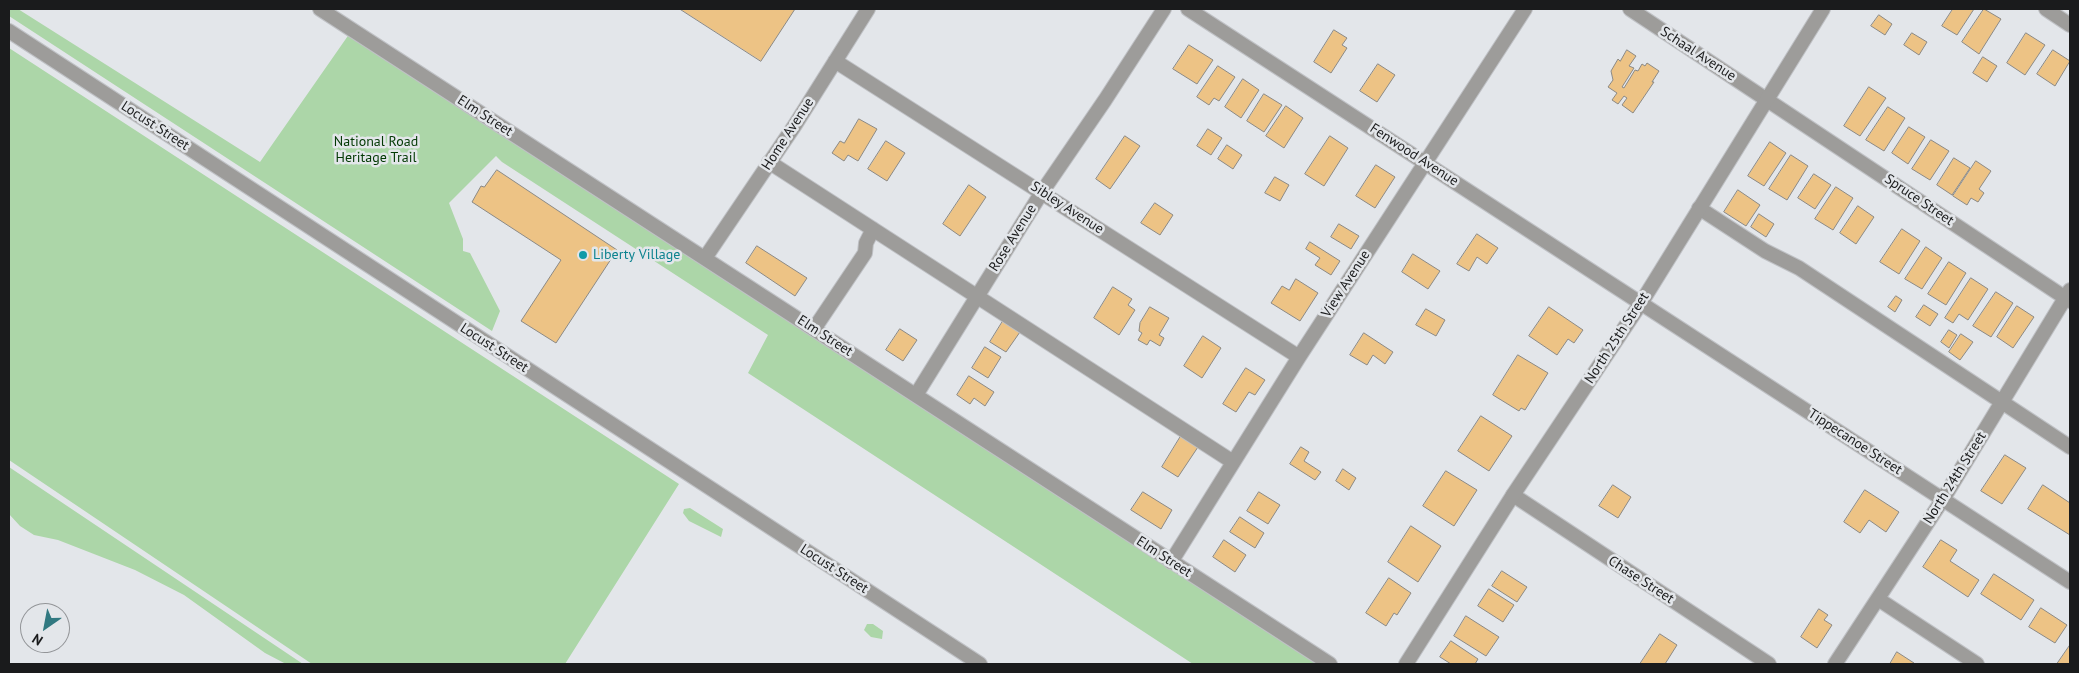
<!DOCTYPE html>
<style>
body{margin:0}
#map{position:relative;width:2079px;height:673px;overflow:hidden;background:#e3e6ea;font-family:"PT Sans",sans-serif}
canvas{display:block}
.frame{position:absolute;inset:0;border:10px solid #1a1b1c;pointer-events:none}
.north{position:absolute;left:20px;top:603px;width:50px;height:50px;box-sizing:border-box;background:#e3e6ea;border:1px solid #939598;border-radius:50%;rotate:213deg;font-size:14px;font-weight:700;line-height:20px;text-align:center;color:#1a1b1c}
.north::after{content:'';display:block;margin:auto;width:18px;height:22px;background:#317981;clip-path:polygon(50% 0,100% 100%,50% 72%,0 100%)}
</style>
<div id="map">
<canvas width="2079" height="673"></canvas>
<div class="frame"></div>
<div class="north">N</div>
</div>
<script>
const g = document.querySelector('canvas').getContext('2d');
g.lineJoin = 'round';
function fill(path, color) { g.fillStyle = color; g.fill(path, 'evenodd'); }
function stroke(path, color, width, dash) { g.strokeStyle = color; g.lineWidth = width; g.lineCap = dash ? 'butt' : 'round'; g.setLineDash(dash || []); g.stroke(path); }
function drawText(font, color, halo, rows, align = 'center') {
  g.font = font + ' "PT Sans",sans-serif'; g.lineWidth = 5; g.setLineDash([]); g.textBaseline = 'middle'; g.strokeStyle = halo; g.fillStyle = color; for (const [text, x, y, turn = 0] of rows) {
    g.save(); g.translate(x, y); g.rotate((+turn || 0) * Math.PI / 180); g.textAlign = isNaN(turn) ? turn : align; if (halo) g.strokeText(text, 0, 0); g.fillText(text, 0, 0); g.restore();
  }
}
fill(new Path2D(`
 M9,9H18L260,162L352,30L1281,632L1339,664H1193L748,373L768,335L502,162L496,156L449,203L463,239V251L470,253L500,311L492,331L9,16Z
 M9,48L679,484L565,664H312L9,460Z
 M9,467L303,664H286L265,653L184,595L135,570L58,540L34,535L20,526L9,514Z
 M690,508L723,529L721,537L689,521L683,513L684,509Z
 M867,624H873L883,631L882,639L871,637L864,630Z`), '#acd6a8');
const building = new Path2D(`
 M680,9H795L761,61Z
 M1953,9H1974L1957,35L1942,26Z
 M1984,9L2001,19L1979,54L1962,42Z
 M1879,15L1892,24L1885,35L1871,26Z
 M1334,30L1347,38L1342,45L1347,48L1331,73L1314,62Z
 M1912,33L1927,42L1919,55L1904,45Z
 M2026,33L2045,45L2025,75L2007,63Z
 M1189,45L1213,60L1197,84L1173,69Z
 M1627,50L1636,56L1629,66L1634,68L1622,87L1624,88L1635,70L1638,71L1642,64L1645,66L1647,63L1659,71L1652,82H1654L1633,113L1622,105L1627,98L1624,96L1618,104L1612,100L1617,93L1608,87L1613,80L1611,71L1618,59L1620,61Z
 M2053,50L2070,61L2055,86L2037,74Z
 M1983,57L1997,66L1987,82L1973,73Z
 M1378,64L1395,75L1377,102L1360,91Z
 M1218,66L1235,77L1219,101L1214,98L1209,105L1197,97Z
 M1243,79L1259,90L1241,118L1225,107Z
 M1869,87L1886,98L1860,136L1844,126Z
 M1264,94L1282,105L1264,132L1247,121Z
 M1286,106L1303,118L1284,148L1266,136Z
 M1888,107L1905,118L1884,151L1866,140Z
 M859,119L877,129L858,161L848,155L844,161L832,153L840,141L844,143Z
 M1909,127L1925,137L1908,164L1892,153Z
 M1208,129L1222,138L1211,155L1197,146Z
 M1125,136L1140,146L1110,189L1096,179Z
 M1330,136L1348,148L1324,186L1305,174Z
 M1931,140L1949,151L1930,180L1912,169Z
 M886,141L905,153L887,181L868,169Z
 M1770,142L1786,153L1764,186L1748,176Z
 M1227,145L1242,155L1233,169L1218,159Z
 M1791,155L1808,166L1787,200L1769,189Z
 M1954,158L1970,168L1952,195L1937,185Z
 M1976,161L1991,171L1979,189L1984,193L1978,202L1971,198L1967,205L1953,196Z
 M1376,165L1395,177L1375,208L1356,196Z
 M497,170L617,250L556,343L521,321L561,260L472,202L481,186L484,187Z
 M1814,174L1831,185L1815,209L1798,198Z
 M1275,177L1289,185L1280,201L1265,193Z
 M969,185L986,197L960,236L943,224Z
 M1836,187L1853,198L1833,230L1815,219Z
 M1738,190L1760,205L1746,226L1724,212Z
 M1155,203L1173,215L1160,235L1141,223Z
 M1858,206L1874,217L1856,244L1840,233Z
 M1759,214L1774,224L1766,237L1751,227Z
 M1339,224L1359,236L1351,249L1331,237Z
 M1902,229L1920,241L1899,274L1880,262Z
 M1477,234L1498,248L1487,264L1477,257L1469,271L1457,264Z
 M1310,242L1340,261L1331,275L1315,265L1320,258L1306,249Z
 M757,246L807,278L795,296L746,263Z
 M1926,247L1942,258L1922,289L1905,279Z
 M1413,254L1440,271L1428,289L1402,272Z
 M1949,262L1966,273L1946,305L1928,294Z
 M1971,278L1988,289L1968,320L1959,314L1953,323L1945,318Z
 M1296,279L1318,293L1300,321L1271,303L1282,286L1289,290Z
 M1113,287L1132,299L1128,305L1135,310L1119,335L1094,318Z
 M1996,292L2013,303L1991,337L1973,326Z
 M1896,296L1902,300L1895,312L1888,307Z
 M1924,305L1938,314L1930,326L1916,317Z
 M2017,306L2034,317L2013,348L1997,337Z
 M1150,307L1169,318L1159,335L1164,338L1160,346L1150,340L1147,345L1138,340L1142,333L1139,331L1140,323Z
 M1549,307L1583,330L1574,343L1568,339L1557,355L1529,336Z
 M1426,309L1445,320L1436,336L1416,325Z
 M1003,321L1020,332L1006,352L990,342Z
 M900,329L917,340L903,361L886,350Z
 M1949,330L1957,335L1949,348L1941,342Z
 M1364,333L1393,352L1385,364L1373,355L1367,365L1350,355Z
 M1961,334L1973,342L1960,360L1949,352Z
 M1203,336L1221,348L1202,378L1184,366Z
 M985,347L1001,357L988,378L972,368Z
 M1518,355L1548,373L1525,410L1521,408L1519,411L1493,395Z
 M1246,368L1265,380L1255,395L1249,392L1236,412L1223,404Z
 M969,376L994,392L985,406L974,398L970,404L957,395Z
 M1481,416L1512,436L1489,471L1458,451Z
 M1181,436L1198,447L1178,477L1162,467Z
 M1301,447L1309,452L1304,461L1321,472L1315,480L1290,464Z
 M2005,455L2026,468L2002,504L1981,491Z
 M1343,469L1356,478L1349,490L1336,481Z
 M1446,471L1477,490L1454,526L1423,506Z
 M1613,485L1631,497L1618,518L1599,506Z
 M2043,485L2070,503V535L2028,509Z
 M1865,490L1899,512L1886,532L1869,520L1860,533L1844,522Z
 M1143,492L1172,510L1161,529L1131,510Z
 M1259,492L1280,505L1268,524L1247,511Z
 M1240,517L1264,533L1255,548L1230,532Z
 M1411,526L1441,546L1418,582L1388,562Z
 M1224,540L1246,555L1235,572L1213,557Z
 M1941,540L1957,550L1950,561L1979,580L1968,597L1923,567Z
 M1502,571L1527,587L1517,602L1492,586Z
 M1994,574L2034,600L2021,620L1981,594Z
 M1389,578L1411,593L1397,615L1394,613L1386,626L1366,613Z
 M1489,589L1514,605L1503,622L1478,606Z
 M2041,608L2067,625L2055,643L2029,627Z
 M1819,609L1828,615L1824,620L1832,625L1817,648L1801,637Z
 M1466,616L1499,637L1486,656L1454,636Z
 M1660,634L1677,645L1665,664H1640Z
 M1451,641L1478,659L1475,664H1451L1440,657Z
 M2070,645V664H2057Z
 M1897,652L1914,663V664H1890Z`);
fill(building, '#edc385');
stroke(building, '#8b8985', 1);
const minor = new Path2D(`
 M320,9L1330,664
 M1188,9L2070,582
 M1630,9L2070,301
 M2046,9L2070,25
 M835,61L1299,357
 M769,162L1233,462
 M1699,208L1765,251L1799,268L2070,447
 M705,258L795,125L868,9
 M814,329L865,253L866,243L873,229
 M916,395L1042,192L1105,100L1164,9
 M1513,495L1769,664
 M1171,562L1299,357L1525,9
 M1878,599L1977,664
 M1835,664L1943,499L2070,290`);
const tertiary = new Path2D(`
 M9,31L980,664
 M1406,664L1513,495L1641,303L1823,9`);
stroke(minor, '#bfc1c5', 16);
stroke(tertiary, '#bfc1c5', 16);
stroke(minor, '#9d9c9a', 14);
stroke(tertiary, '#9d9c9a', 14);
for (const [x, y, r, color] of [
 [583,255,5,"#0f9aa8"]
]) { const dot = new Path2D(); dot.arc(x, y, r, 0, 2 * Math.PI); g.fillStyle = color; g.fill(dot); stroke(dot, '#e3e6ea', 2); }
drawText('14px', '#1a1b1c', '#e3e6ea', [
 ["Schaal Avenue",1698,54,33],
 ["Elm Street",485,116,33],
 ["Locust Street",155,126,33],
 ["Home Avenue",788,134,-57],
 ["Fenwood Avenue",1414,155,33],
 ["Spruce Street",1919,200,34],
 ["Sibley Avenue",1067,208,33],
 ["Rose Avenue",1013,238,-58],
 ["View Avenue",1346,284,-57],
 ["Elm Street",825,336,33],
 ["North 25th Street",1617,338,-57],
 ["Locust Street",494,348,33],
 ["Tippecanoe Street",1855,442,33],
 ["North 24th Street",1955,478,-58],
 ["Elm Street",1164,557,33],
 ["Locust Street",834,569,33],
 ["Chase Street",1641,580,33]
]);
drawText('14px', '#023903', '#e3e6ea', [
 ["National Road",376,142],
 ["Heritage Trail",376,158]
]);
drawText('14px', '#0d838f', '#e3e6ea', [
 ["Liberty Village",593,255]
], 'left');
</script>
